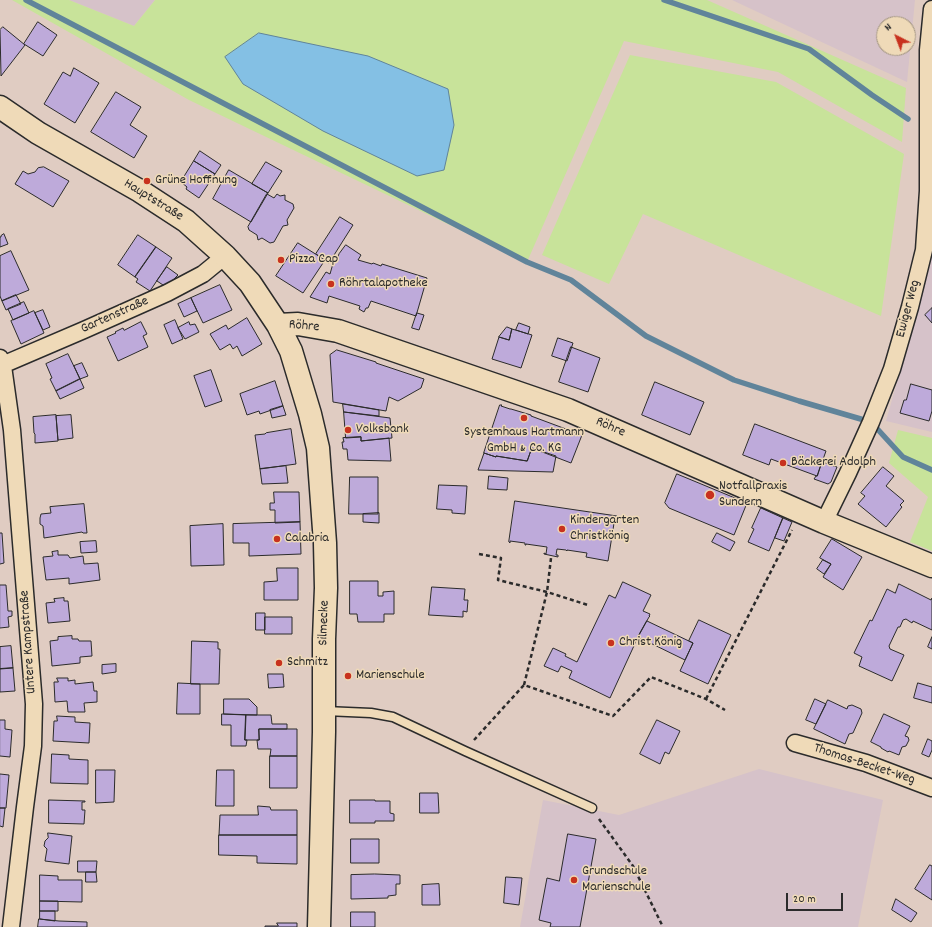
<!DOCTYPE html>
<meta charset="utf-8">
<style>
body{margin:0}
#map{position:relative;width:932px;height:927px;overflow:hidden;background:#e0ccc2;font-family:Dekko,sans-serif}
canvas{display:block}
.north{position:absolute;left:876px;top:16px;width:40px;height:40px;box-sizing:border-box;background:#efdab8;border:1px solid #a19480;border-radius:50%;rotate:318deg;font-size:11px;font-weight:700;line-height:16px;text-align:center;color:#2b2b2b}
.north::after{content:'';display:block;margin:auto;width:14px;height:18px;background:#c8321e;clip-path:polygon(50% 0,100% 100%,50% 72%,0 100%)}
.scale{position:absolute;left:786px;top:893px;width:57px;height:18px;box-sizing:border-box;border:2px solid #2b2b2b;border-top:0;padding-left:5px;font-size:12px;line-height:14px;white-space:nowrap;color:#2b2b2b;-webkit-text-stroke:3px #efdab8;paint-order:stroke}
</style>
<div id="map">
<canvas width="932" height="927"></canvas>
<div class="north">N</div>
<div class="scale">20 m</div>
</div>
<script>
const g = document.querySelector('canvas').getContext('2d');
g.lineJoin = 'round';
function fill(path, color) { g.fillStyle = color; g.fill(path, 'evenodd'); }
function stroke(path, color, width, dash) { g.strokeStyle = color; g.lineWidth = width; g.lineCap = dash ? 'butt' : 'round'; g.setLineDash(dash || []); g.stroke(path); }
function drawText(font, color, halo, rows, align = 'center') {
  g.font = font + ' Dekko,sans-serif'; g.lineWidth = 3; g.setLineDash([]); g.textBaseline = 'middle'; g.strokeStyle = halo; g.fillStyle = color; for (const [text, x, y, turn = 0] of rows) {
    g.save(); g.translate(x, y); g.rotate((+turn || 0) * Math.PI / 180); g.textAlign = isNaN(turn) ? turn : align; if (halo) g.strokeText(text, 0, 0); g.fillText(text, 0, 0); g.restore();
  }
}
fill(new Path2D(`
 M69,0H155L134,26Z
 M732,0H915L907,82ZM884,24H908V48H884Z
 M932,250V432L886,421L930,266Z
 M759,769L883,800L858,927H520L543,800L619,815Z`), '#d6c2c9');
fill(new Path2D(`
 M12,0H69L134,26L155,0H707L906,88L902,142L778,72L624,41L527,262L189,100Z
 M630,55L776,82L904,154L881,316L643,214L609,284L542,255Z
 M898,430L932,438V551L910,542L928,497L889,463Z`), '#c8e39a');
const water = new Path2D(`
 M259,33L368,56L448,89L454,125L444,170L417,176L323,131L243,84L225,57Z`);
fill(water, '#84c0e4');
stroke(water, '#60849a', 1);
stroke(new Path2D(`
 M26,0L527,262L571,280L646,336L734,380L799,401L871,422L903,457L932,470
 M664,0L809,49L872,95L908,119`), '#60849a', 5.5);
const building = new Path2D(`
 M38,22L57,35L43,56L24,44Z
 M3,27L25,45L1,76L0,30Z
 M74,68L99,83L75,123L44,104L63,72L70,76Z
 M116,92L141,107L130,125L147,136L134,158L91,132Z
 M200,151L221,165L215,174L194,161Z
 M194,161L215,174L199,198L186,189L187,187L181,182Z
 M266,162L282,171L268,193L252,184Z
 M44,167L69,181L53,207L15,184L23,171L28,174L35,172L38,168Z
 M229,170L268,193L251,222L213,199Z
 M267,194L274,198L277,194L280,196L285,195V200L293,204L294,208L287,220L288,225L283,226L274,242L270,243L262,238L258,240L257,235L249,230L248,227Z
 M340,217L353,225L329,263L316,254Z
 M4,234L8,244L0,247V237H1V236Z
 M138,235L156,247L135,277L118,265Z
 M298,243L325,260L303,293L276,276Z
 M346,245L361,255L358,260L372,264L373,263L381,266L382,264L427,278L416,316L371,301L368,308H366L364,312L359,309L360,306L329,296L327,303L310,297L326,272L330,274L334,260L336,261L339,254Z
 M156,247L172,258L150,291L136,282L138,279L135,277Z
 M11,251L29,290L2,301L0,296V256Z
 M167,267L178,275L166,287L157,281Z
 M220,285L232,310L203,323L191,298Z
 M16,295L21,304L6,310L2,301Z
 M191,298L197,311L184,317L178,304Z
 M24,302L29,313L13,320L8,309Z
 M932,308V323L925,315Z
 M43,310L50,327L43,330L35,313Z
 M34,311L44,333L21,344L11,321Z
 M417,313L424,315L419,330L412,328Z
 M247,318L262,344L242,356L237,346L233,349L230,344L220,350L210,334L226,325L228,329Z
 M175,320L183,339L172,344L164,325Z
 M141,322L147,334L143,336L148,347L118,361L107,337L116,333L115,332L123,328L124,330Z
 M189,322L190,325L195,324L199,332L185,339L178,328Z
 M519,323L530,327L528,334L516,330Z
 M507,327L512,329L509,340L499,337Z
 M512,329L532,335L521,368L492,359L499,337L509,340Z
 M558,338L573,343L567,361L552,356Z
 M571,347L600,358L588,392L559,382Z
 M337,350L376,362V363L424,379L421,388L398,401L389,397L386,411L333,402L330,355Z
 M68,354L80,379L56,391L50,379L52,378L46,364Z
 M82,363L88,376L80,379L74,366Z
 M211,370L222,401L205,407L194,376Z
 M80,379L84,388L60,399L56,391Z
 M275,381L283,406L260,414L259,411L247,415L240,394Z
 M655,382L704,402L690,435L642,415Z
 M911,384L932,390V411L929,421L900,413L904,400H906Z
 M343,404L379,410V416L344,412Z
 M500,405H502L501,406L510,409H511L531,415V416L582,435L571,463L532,448L527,461L496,456V457L484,453Z
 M283,406L286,415L272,418L270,410Z
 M344,412L390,418L392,438L361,441V437L346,438Z
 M56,415L58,441L35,443V434L34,433L33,417Z
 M71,415L73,438L58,440L56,416Z
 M755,424L826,451L817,476L771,459L769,465L743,455Z
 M291,429L296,464L260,469L255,435L265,434L266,433Z
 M361,437V441L389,438L391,461L348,460L347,449H343L342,442H344L343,438Z
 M532,448L556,456L553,472L478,470L484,453L496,457V456L527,461Z
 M822,462L837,467L831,482L828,484L814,479L816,476H817Z
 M286,466L288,483L262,484L260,469Z
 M883,467L894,476L886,486L904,501L900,505L902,507L886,527L858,504L865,496L861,493Z
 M677,474L747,503L734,535L669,508L665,503Z
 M489,476L508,478L507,490L488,489Z
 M350,477H378V514H349Z
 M439,485L467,486L465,514L452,513V510L437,509Z
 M274,492H299L300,522L275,523V510H270V503H274Z
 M515,501L617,516L616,517H615L608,561L586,557L587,553L567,550V551L566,550L557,549L556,555H558V557L544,554V553L546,554L547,547L526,544V545H525V543L510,541V543L509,542Z
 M84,504L87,533H83L82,532L44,538L43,526L40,524V518L41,514L51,513L50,507Z
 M761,508L783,518L769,551L748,542L754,529L752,528Z
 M379,513V523L363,522V514Z
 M783,518L792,522L784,541L775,538Z
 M300,522L301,554L249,556V543H233V524Z
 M223,524L224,565L191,566L190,526Z
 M0,533H2L4,563L0,564Z
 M717,533L735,542L730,551L712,542Z
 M832,539L862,557L843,590L823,577L831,564L820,558Z
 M96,541L97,552L81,553L80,542Z
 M58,551V555H68L70,558L83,556L84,564L98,563L100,580L69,584V578L46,580L43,557L53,556L52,552Z
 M823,560L831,564L824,574L817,569Z
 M277,568H298V600H264V582L277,581Z
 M350,581H378V596H383V592L394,591V614H384V622H358L357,614H350Z
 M623,582L651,595L643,611L650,614L649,616H650L649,617L638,637L610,698L569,678L572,671L561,666L558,672L544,666L553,648L566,654L565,656L577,662L609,595L615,598Z
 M899,584L931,600L932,598V630L913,621L912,623L906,619L903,620L900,627H898L889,646L890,649L904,655L892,681L859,666L862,657L854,653L870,620L872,621L887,589L895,593Z
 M0,585H6L8,611H12V616L8,617L9,627L0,628Z
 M432,587L465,589L464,600H468L467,612L463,611V617L429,615Z
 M64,598V601H68L70,621L48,623L46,603L55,602L54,599Z
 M256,613H265V630H256Z
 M265,617H292V634H265Z
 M699,620L731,635L708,684L680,671L693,643L689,641Z
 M647,621L693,643L685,660L638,637Z
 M72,636V639H78L79,641H91L92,656L80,657V663L52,666L50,641L58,640V637Z
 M932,637V649L928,647Z
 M192,641L218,642V649H220L219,684H191Z
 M11,646L13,668L0,669V647Z
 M116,664V672L102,674V665Z
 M13,668L15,691L0,692V669Z
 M268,674H283L284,687L269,688Z
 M57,678H68V681L75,680V684L93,682L94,691H97V702L84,703L85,712H68L67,701L55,702L54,682H58Z
 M178,683L200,684V714H177Z
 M918,683L932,687V703L914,698Z
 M224,699H249L257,707V715L224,714Z
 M815,699L826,704L816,724L806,720Z
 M828,700L847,709L848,706L852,705L861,709L862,713L853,733L849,734L845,744L814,729Z
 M222,714L246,715L245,740H247L246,746H231V725H222Z
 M884,714L910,726L905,736L908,737L909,740L906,746L902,747L899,755L889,751L888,752L881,748V747L871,742Z
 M246,715H271L272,724H287V729H259V740H245Z
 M57,716L75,717V722L90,723L89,743L53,741L54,721H57Z
 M0,720H5V729L12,730L10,757L0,756Z
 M657,720L680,731L669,754L665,752L660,764L640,754Z
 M259,729H297V756H270L271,749H258L257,740H259Z
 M928,739L932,741V750L929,757L922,754Z
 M52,754L69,755V759L88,760V784L51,783Z
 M270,756H297V788H270Z
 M96,770H115L114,802L96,803Z
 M217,770H234V806H216Z
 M0,774L9,775L6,808H0Z
 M420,793H438L439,813H420Z
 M49,800L85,801V802H82V810H85L84,824L49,823Z
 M350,800H375V801H390V813L394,814V821H375V823H350Z
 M258,806L270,807L271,810H297V835H219L220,815H258Z
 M0,808H5L3,827L0,826Z
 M48,833L72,836L69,864L45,861L47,849L44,846L45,841L48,838Z
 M568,834L596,839L580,927H550L551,923L539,920L547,878L559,881Z
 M219,835H297V864L257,863V856L219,855Z
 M351,839H379V863H351Z
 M78,861H97L96,872H78Z
 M930,865L932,866V900L915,889Z
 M86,872H96L97,882H86Z
 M375,874L400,875V884H396V895L388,896V898L351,899V875Z
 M40,875L58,876V880H82V902L40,901Z
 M506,877L522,878L519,905L504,903Z
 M439,884L440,905H422V885Z
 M896,899L917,913L911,922L892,910Z
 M40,901H58V911H40Z
 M40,911H55V921L40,919Z
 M351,912H375V927H351Z
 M39,919L59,921L87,922V927H38Z
 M277,923H297V927H265V926H278Z`);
fill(building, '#beaada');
stroke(building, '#2b2b2b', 1);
const service = new Path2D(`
 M325,711L371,713L393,717L465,751L592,808`);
const minor = new Path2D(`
 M0,358L3,366L12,430L34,704L33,746L25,807L11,927
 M0,366L84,330L167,293L203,274L225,256
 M824,522L848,473L871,422L892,369L910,307L924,250L928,191V50L932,9
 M795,743L866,763L932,788`);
const secondary = new Path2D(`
 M0,107L38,133L140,191L186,221L225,256L250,283L278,325L291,351L310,414L318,448L325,543L326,588L324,639V732L319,927
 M278,325L298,324L338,331L568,410L824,522L932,566`);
stroke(service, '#2b2b2b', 11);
stroke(minor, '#2b2b2b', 19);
stroke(secondary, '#2b2b2b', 25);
stroke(new Path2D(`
 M479,554L501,558L498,580L547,592L588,605
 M524,685L547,592L551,558
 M706,699L792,530
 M474,740L524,685L613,716L651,677L706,699L725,710
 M599,819L633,866L663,927`), '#2b2b2b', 2.5, [4, 3]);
stroke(service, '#efdab8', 8);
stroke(minor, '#efdab8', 16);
stroke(secondary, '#efdab8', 22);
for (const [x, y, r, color] of [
 [147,181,4,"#c8321e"],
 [281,260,4,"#c8321e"],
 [331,284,4,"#c8321e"],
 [524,418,4,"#c8321e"],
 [348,430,4,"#c8321e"],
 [783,463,4,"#c8321e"],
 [710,495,5,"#c8321e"],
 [562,529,4,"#c8321e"],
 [277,539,4,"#c8321e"],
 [611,643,4,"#c8321e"],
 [279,663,4,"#c8321e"],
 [348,676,4,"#c8321e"],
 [574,880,4,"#c8321e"]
]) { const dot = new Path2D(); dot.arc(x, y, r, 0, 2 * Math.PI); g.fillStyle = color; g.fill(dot); stroke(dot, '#efdab8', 1.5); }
drawText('14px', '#2b2b2b', '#efdab8', [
 ["Grüne Hoffnung",155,181],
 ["Pizza Cap",289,260],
 ["Röhrtalapotheke",339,284],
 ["Volksbank",356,430],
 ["Systemhaus Hartmann",524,433,"center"],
 ["GmbH & Co. KG",524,449,"center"],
 ["Bäckerei Adolph",791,463],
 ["Notfallpraxis",719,487],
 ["Sundern",719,503],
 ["Kindergarten",570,521],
 ["Christkönig",570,537],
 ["Calabria",285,539],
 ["Christ König",619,643],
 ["Schmitz",287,663],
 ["Marienschule",356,676],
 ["Grundschule",582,872],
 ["Marienschule",582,888]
], 'left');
drawText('14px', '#2b2b2b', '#efdab8', [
 ["Hauptstraße",153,201,32],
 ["Ewiger Weg",909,309,-75],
 ["Gartenstraße",115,316,-24],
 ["Röhre",304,327,5],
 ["Röhre",610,428,24],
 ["Silmecke",325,623,-88],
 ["Untere Kampstraße",29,642,-94],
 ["Thomas-Becket-Weg",864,765,18]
]);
</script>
